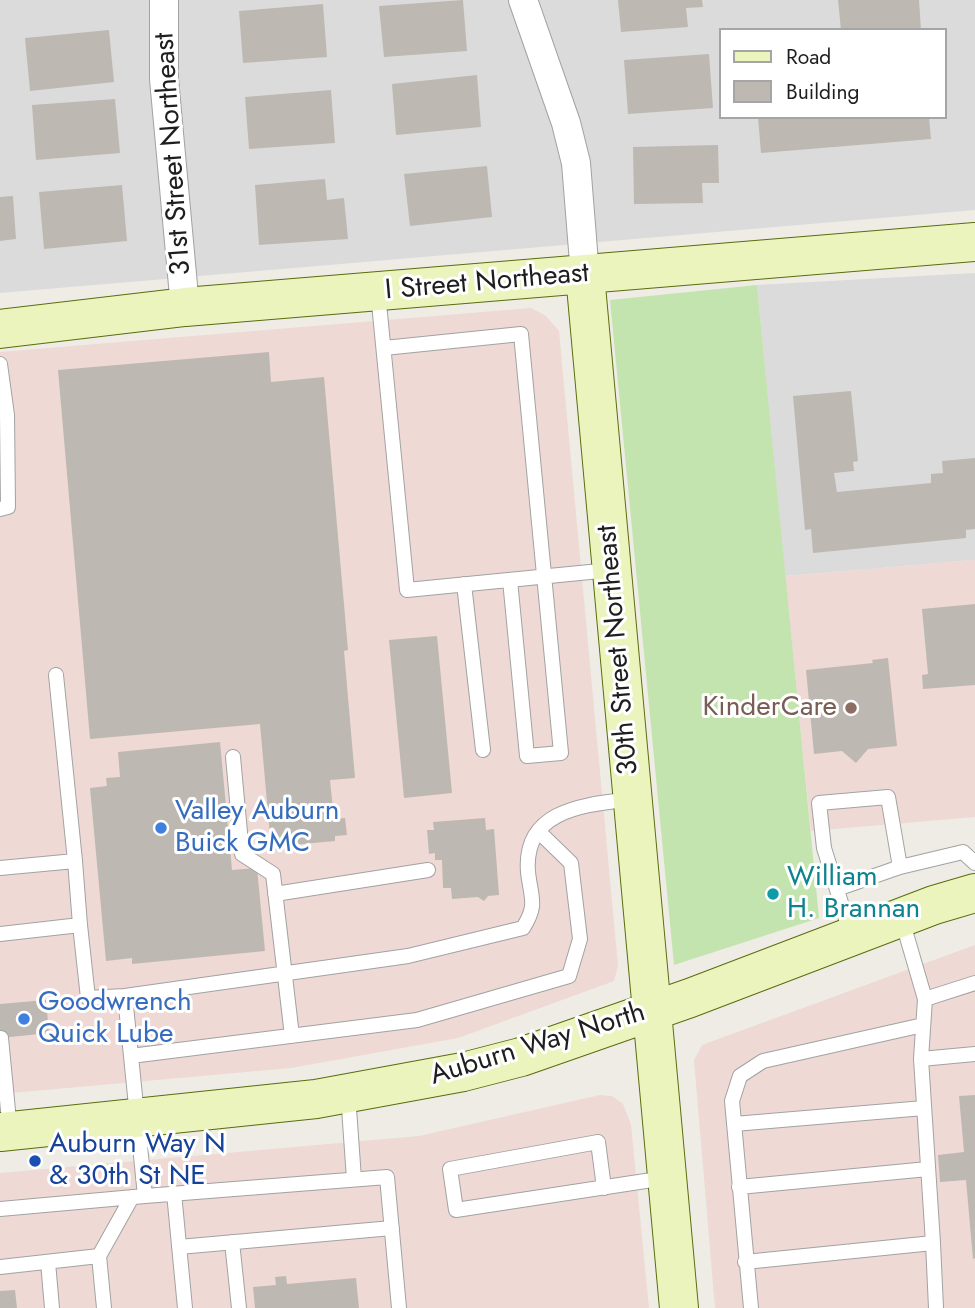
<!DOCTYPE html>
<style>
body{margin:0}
#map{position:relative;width:975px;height:1308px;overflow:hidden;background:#eeece5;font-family:Jost,sans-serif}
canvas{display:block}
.legend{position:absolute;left:719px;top:28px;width:228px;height:91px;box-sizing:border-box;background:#fff;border:2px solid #a5a5a5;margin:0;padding:9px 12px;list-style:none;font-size:21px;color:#1e1e1e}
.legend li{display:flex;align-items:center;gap:14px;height:35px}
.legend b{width:35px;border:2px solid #a5a5a5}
</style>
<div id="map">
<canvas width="975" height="1308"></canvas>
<ul class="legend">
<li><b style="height:9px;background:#ecf4bd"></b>Road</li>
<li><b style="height:19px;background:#beb8b2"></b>Building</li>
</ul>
</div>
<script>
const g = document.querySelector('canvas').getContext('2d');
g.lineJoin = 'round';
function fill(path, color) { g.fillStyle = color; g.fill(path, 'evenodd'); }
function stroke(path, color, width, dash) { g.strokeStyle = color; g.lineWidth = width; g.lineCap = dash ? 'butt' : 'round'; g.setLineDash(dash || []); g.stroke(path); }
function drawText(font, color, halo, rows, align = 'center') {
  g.font = font + ' Jost,sans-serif'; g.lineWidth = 6; g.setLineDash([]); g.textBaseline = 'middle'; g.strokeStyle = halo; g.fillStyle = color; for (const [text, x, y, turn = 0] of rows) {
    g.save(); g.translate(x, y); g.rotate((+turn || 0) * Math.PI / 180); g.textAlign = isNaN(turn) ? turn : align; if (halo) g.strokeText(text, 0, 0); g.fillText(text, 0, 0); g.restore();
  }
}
fill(new Path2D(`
 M0,0H975V210L0,293ZM721,30H945V117H721Z
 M975,273V560L785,576L757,285Z`), '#dcdbdb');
fill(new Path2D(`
 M531,308L546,316L559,331L618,966L614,981L458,1038L291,1068L0,1094V352Z
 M975,560V817L811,831L785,576Z
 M975,945V1308H715L694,1060L702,1045Z
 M600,1095L612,1096L623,1104L631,1125L649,1308H0V1173L419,1136Z`), '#eed9d5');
fill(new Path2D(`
 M757,285L819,918L674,965L610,300Z`), '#c4e4af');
fill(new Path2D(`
 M463,0L467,51L384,57L379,6Z
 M618,0H702L703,7L686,8L688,27L621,32Z
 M838,0H919L921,30H841Z
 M323,4L327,57L243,63L239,11Z
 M109,30L114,82L30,91L25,38Z
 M709,54L713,108L628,114L624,60Z
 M477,75L481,127L396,135L392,84Z
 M331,90L335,143L249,149L245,97Z
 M115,99L120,153L36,160L32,105Z
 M758,117H929L931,139L761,153Z
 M718,145L719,183H702L703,203L634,204L633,147Z
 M487,166L492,217L410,226L404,174Z
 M325,179L327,200L344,198L348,239L259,245L255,185Z
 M122,185L127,241L44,249L39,192Z
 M13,196L16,239L0,241V197Z
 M269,352L271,382L324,377L348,650L344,651L355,778L330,780L334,819L345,818L347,835L335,836V841L271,847L260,724L90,739L58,370Z
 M851,391L858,461L853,462L854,471L834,473L837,492L931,483V474L943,473L942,461L975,458V529L966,530V538L813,553L811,529L805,530L793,396Z
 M975,604V685L923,689L922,675L928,674L922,609Z
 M437,636L452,793L404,798L389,640Z
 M888,658L897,746L868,749L856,763L842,751L814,754L806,670L873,663L872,660Z
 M220,742L232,870L257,868L265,951L132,964V958L106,961L90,788L107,786L106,778L120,777L118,752Z
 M485,818L486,830L494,829L499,895L488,896L484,901L478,897L452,899L451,888H443L442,860H435V853L429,854L427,830H434L433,822Z
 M46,1000L49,1033L0,1038V1004Z
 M975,1095V1258L973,1259L966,1180L940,1182L938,1155L964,1152L959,1096Z
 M286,1276L287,1284L356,1278L359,1308H255L253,1287L276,1285L275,1277Z
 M15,1290L17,1308H0V1291Z`), '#beb8b2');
const lane = new Path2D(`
 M378,293L407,590L610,570
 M384,348L521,334L561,753L527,756L510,580
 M0,364L7,415L8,507L0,509
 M464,584L483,750
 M233,757L242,854L273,874L292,1036
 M75,861L80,925
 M0,868L75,861L56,675
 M837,889L900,867L963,852L975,863
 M275,894L428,870
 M902,920L925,999L975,983
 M0,934L80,925L88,998L125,996L145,1196L0,1209
 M851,935L824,848L819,803L888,797L900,867
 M125,996L408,956L523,928C538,904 531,899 528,872C523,809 585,805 631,799
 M925,999L921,1059L975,1054
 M1,1038L10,1131
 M131,1056L417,1020L569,976L580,939L571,863L538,831
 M348,1094L354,1179
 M734,1124L924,1108
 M739,1187L928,1169
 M604,1188L598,1142L450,1169L456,1210L665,1178
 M174,1193L185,1308
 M145,1196L387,1177L399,1308
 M232,1242L239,1308
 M933,1243L936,1308
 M179,1247L392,1228
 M48,1262L52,1308
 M745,1262L933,1243L921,1059
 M0,1267L99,1256
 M104,1308L99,1256L132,1197
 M751,1308L732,1101L740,1076L763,1061L923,1025`);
const street = new Path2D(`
 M164,0V79L185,307
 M523,0L566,123L576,163L585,275`);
const secondary = new Path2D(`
 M585,275L679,1308
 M0,329L185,307L975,242
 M0,1132L316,1099L463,1072L521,1057L690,998L934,905L975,893`);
stroke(lane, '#a2a2a2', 16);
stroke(street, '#a2a2a2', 30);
stroke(secondary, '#5a6c0e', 40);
stroke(lane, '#fff', 14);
stroke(street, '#fff', 28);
stroke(secondary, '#ecf4bd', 38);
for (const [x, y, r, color] of [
 [851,708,7,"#8d6e63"],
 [161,828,7,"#3f7fe0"],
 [773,894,7,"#0f9aa8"],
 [24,1019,7,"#3f7fe0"],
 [35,1161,7,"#1a4fb4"]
]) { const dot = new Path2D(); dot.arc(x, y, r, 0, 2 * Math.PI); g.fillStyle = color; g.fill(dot); stroke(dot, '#fff', 2.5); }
drawText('28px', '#1e1e1e', '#fff', [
 ["31st Street Northeast",174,154,-94],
 ["I Street Northeast",487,283,-5],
 ["30th Street Northeast",619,650,-95],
 ["Auburn Way North",538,1045,-17]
]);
drawText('28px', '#785e54', '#fff', [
 ["KinderCare",837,708]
], 'right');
drawText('28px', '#366cbe', '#fff', [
 ["Valley Auburn",175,812],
 ["Buick GMC",175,844],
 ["Goodwrench",38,1003],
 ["Quick Lube",38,1035]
], 'left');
drawText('28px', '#0d838f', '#fff', [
 ["William",787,878],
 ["H. Brannan",787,910]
], 'left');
drawText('28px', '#164399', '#fff', [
 ["Auburn Way N",49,1145],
 ["& 30th St NE",49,1177]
], 'left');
</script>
